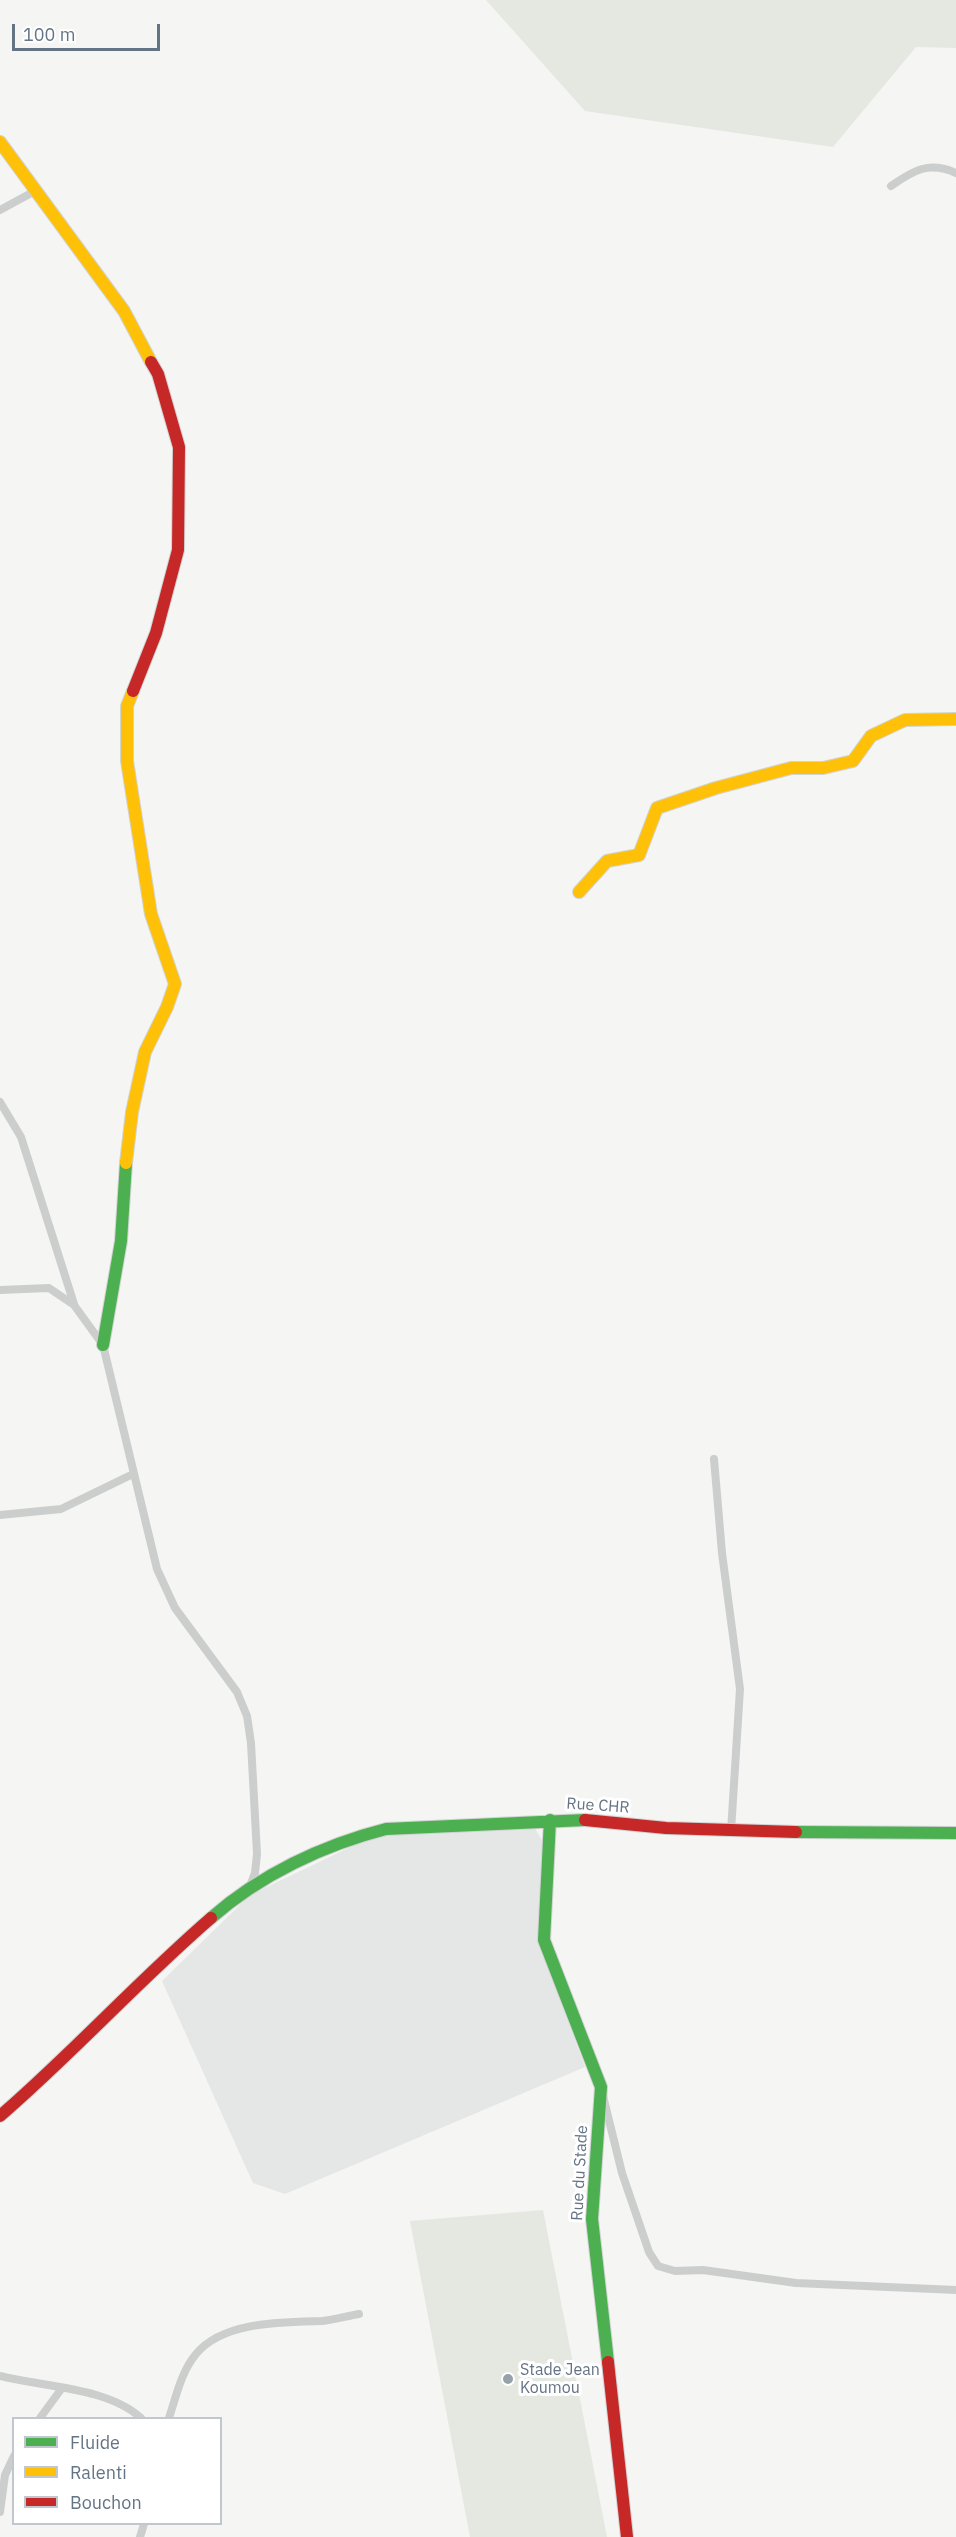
<!DOCTYPE html>
<style>
body{margin:0}
#map{position:relative;width:956px;height:2537px;overflow:hidden;background:#f5f5f3;font-family:"IBM Plex Sans",sans-serif}
canvas{display:block}
.legend{position:absolute;left:12px;top:2417px;width:210px;height:108px;box-sizing:border-box;background:#fff;border:2px solid #c1c7ce;margin:0;padding:8px 10px;list-style:none;font-size:18px;color:#647485}
.legend li{display:flex;align-items:center;gap:12px;height:30px}
.legend b{width:30px;border:2px solid #c1c7ce}
.scale{position:absolute;left:12px;top:24px;width:148px;height:27px;box-sizing:border-box;border:3px solid #647485;border-top:0;padding-left:8px;font-size:18px;line-height:21px;white-space:nowrap;color:#647485;-webkit-text-stroke:4px #fff;paint-order:stroke}
</style>
<div id="map">
<canvas width="956" height="2537"></canvas>
<ul class="legend">
<li><b style="height:8px;background:#4caf50"></b>Fluide</li>
<li><b style="height:8px;background:#ffc107"></b>Ralenti</li>
<li><b style="height:8px;background:#c62828"></b>Bouchon</li>
</ul>
<div class="scale">100 m</div>
</div>
<script>
const g = document.querySelector('canvas').getContext('2d');
g.lineJoin = 'round';
function fill(path, color) { g.fillStyle = color; g.fill(path, 'evenodd'); }
function stroke(path, color, width, dash) { g.strokeStyle = color; g.lineWidth = width; g.lineCap = dash ? 'butt' : 'round'; g.setLineDash(dash || []); g.stroke(path); }
function drawText(font, color, halo, rows, align = 'center') {
  g.font = font + ' "IBM Plex Sans",sans-serif'; g.lineWidth = 6; g.setLineDash([]); g.textBaseline = 'middle'; g.strokeStyle = halo; g.fillStyle = color; for (const [text, x, y, turn = 0] of rows) {
    g.save(); g.translate(x, y); g.rotate((+turn || 0) * Math.PI / 180); g.textAlign = isNaN(turn) ? turn : align; if (halo) g.strokeText(text, 0, 0); g.fillText(text, 0, 0); g.restore();
  }
}
fill(new Path2D(`
 M534,1827L544,1843L540,1945L585,2067L285,2194L253,2183L162,1981L250,1895L365,1840L384,1834Z`), '#e5e7e6');
fill(new Path2D(`
 M486,0H956V48L916,47L833,147L585,111Z
 M543,2210L607,2537H470L410,2221Z`), '#e4e8e1');
const fast = new Path2D(`
 M103,1345L121,1241L126,1163
 M550,1820L544,1940L601,2087L592,2219L608,2362
 M796,1832L956,1833
 M211,1918C260,1875 323,1845 386,1829L585,1820`);
const slow = new Path2D(`
 M0,142L124,311L151,362
 M579,892L607,861L639,855L657,808L716,788L791,768H823L853,761L871,736L905,720L956,719
 M126,1163L132,1112L145,1052L167,1007L175,984L151,914L127,761V706L133,691`);
const jam = new Path2D(`
 M133,691L156,633L178,550L179,447L158,374L151,362
 M585,1820L666,1828L796,1832
 M0,2116C73,2053 138,1981 211,1918
 M608,2362L627,2537`);
stroke(fast, '#d1d3d3', 14);
stroke(slow, '#d1d3d3', 14);
stroke(jam, '#d1d3d3', 14);
stroke(new Path2D(`
 M891,186C914,170 929,161 956,173
 M0,210L35,191
 M0,1102L21,1137L74,1304
 M0,1290L49,1288L74,1305L103,1345L157,1569L175,1608L237,1692L247,1716L251,1743L257,1854L255,1873L250,1886
 M714,1459L722,1553L740,1689L731,1831
 M0,1515L61,1509L133,1474
 M603,2096L622,2173L649,2252L658,2266L675,2271L703,2270L796,2283L956,2290
 M0,2376C43,2387 107,2387 141,2418
 M40,2418L62,2388
 M169,2418C176,2397 181,2372 196,2354C223,2321 284,2322 322,2321C334,2320 347,2316 359,2314
 M0,2512L5,2475L14,2456
 M140,2537L144,2524`), '#cccece', 8);
stroke(fast, '#4caf50', 12);
stroke(slow, '#ffc107', 12);
stroke(jam, '#c62828', 12);
for (const [x, y, r, color] of [
 [508,2379,6,"#97a1ac"]
]) { const dot = new Path2D(); dot.arc(x, y, r, 0, 2 * Math.PI); g.fillStyle = color; g.fill(dot); stroke(dot, '#fff', 2); }
drawText('16px', '#647485', '#fff', [
 ["Rue CHR",598,1806,4],
 ["Rue du Stade",580,2173,-87]
]);
drawText('16px', '#647485', '#fff', [
 ["Stade Jean",520,2370],
 ["Koumou",520,2388]
], 'left');
</script>
